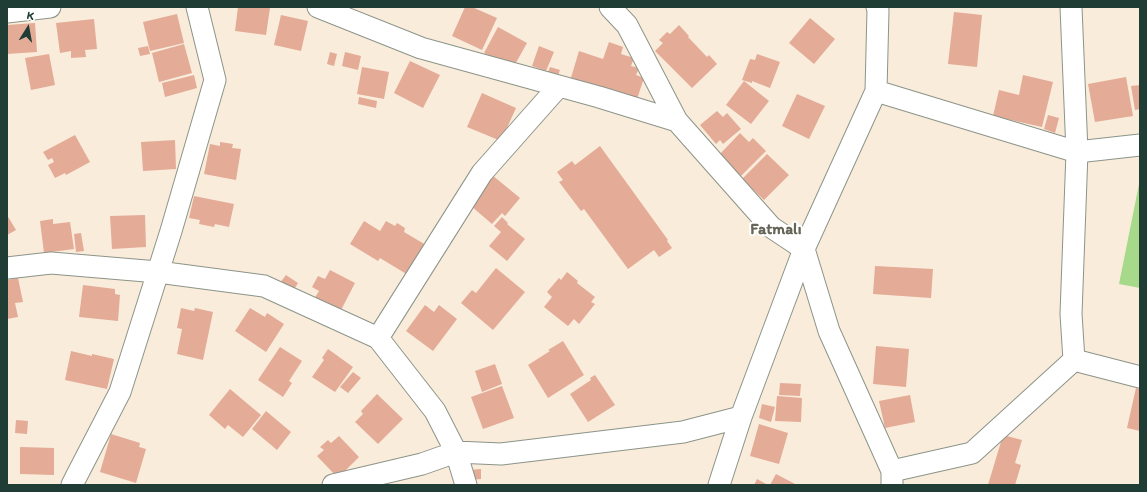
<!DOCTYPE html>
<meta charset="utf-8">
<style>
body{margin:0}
#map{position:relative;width:1147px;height:492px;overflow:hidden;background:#f9ecdb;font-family:Itim,sans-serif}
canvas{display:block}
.frame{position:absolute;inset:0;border:8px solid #1f3d34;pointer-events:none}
.north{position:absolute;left:8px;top:8px;width:40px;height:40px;-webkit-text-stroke:3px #fff;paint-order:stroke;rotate:11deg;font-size:11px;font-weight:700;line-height:16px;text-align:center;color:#1f3d34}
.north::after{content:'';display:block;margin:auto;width:14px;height:18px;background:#1f3d34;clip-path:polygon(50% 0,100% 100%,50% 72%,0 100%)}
</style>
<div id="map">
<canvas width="1147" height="492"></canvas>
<div class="frame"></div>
<div class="north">K</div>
</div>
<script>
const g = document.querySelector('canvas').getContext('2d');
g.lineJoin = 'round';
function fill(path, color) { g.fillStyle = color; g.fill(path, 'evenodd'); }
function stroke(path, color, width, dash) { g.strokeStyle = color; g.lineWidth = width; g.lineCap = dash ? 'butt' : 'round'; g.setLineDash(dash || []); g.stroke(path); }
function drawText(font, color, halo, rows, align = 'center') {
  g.font = font + ' Itim,sans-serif'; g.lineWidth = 4; g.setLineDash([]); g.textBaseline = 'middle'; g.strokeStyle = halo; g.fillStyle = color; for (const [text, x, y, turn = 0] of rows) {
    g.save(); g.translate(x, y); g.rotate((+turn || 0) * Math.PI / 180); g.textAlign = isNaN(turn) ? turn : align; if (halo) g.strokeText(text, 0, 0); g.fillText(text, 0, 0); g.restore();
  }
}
fill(new Path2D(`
 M1139,184H1140V288L1119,284Z`), '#a6da8a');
fill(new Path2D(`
 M238,7L270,8L266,35L235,31Z
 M465,7H472L497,18L482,50L452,36Z
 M954,12L982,15L977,67L948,64Z
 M177,14L184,43L150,51L143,22Z
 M281,15L308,21L301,51L274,45Z
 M810,18L835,39L814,64L789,43Z
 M94,19L97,49L85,50L86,57L71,58V51L60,53L56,23Z
 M35,23L37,52L7,54V25Z
 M679,25L689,36L688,37L707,57L709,55L717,64L692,88L655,51L663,43L659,40L667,32L670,34Z
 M498,27L527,43L513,68L484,53Z
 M609,42L623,47L621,54L634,58L631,66L639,68L636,75L644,78L636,102L570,81L579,51L603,59Z
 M184,44L192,73L159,82L152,53Z
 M148,46L150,54L140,56L138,48Z
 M539,46L554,52L546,71L532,66Z
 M330,52L337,54L334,66L327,64Z
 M345,52L361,56L358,70L342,66Z
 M49,54L55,85L31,90L25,58Z
 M757,54L780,62L770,88L752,81V83L742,80L750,59L755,60Z
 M410,61L440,75L423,108L394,93Z
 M362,67L389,72L384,99L357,94Z
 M550,67L560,70L556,81L546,77Z
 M194,75L197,88L165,97L162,83Z
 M1023,75L1053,82L1042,127L993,116L999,90L1019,95Z
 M1126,77L1133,116L1095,122L1088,84Z
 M744,81L769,101L751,124L726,105Z
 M1140,85V109L1135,110L1131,86Z
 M482,93L516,108L501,141L467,127Z
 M797,94L825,106L809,139L782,126Z
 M359,97L377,101L376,108L358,104Z
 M717,111L723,117L727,113L741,129L723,144L720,140L716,144L700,125Z
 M1048,115L1059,118L1055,133L1044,129Z
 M740,133L749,142L753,138L766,151L741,176L719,155Z
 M75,135L90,162L66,175L65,173L55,178L48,165L54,162L52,158L48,160L43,152Z
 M175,140L176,169L143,171L141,142Z
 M220,142L233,144L232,148L241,149L236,180L204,174L210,144L220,146Z
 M600,146L668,240L667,241L672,248L659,257L654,250L628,269L584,209L581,211L559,182L563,180L557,172L572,161L575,165Z
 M767,154L789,175L764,200L742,179Z
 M492,175L520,198L505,216L502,213L492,224L471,206Z
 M194,196L234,204L229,227L215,224L214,227L199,224L200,220L189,218Z
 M7,215L16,230L7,235Z
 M145,215L146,247L112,249L110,216Z
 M502,217L508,223L507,224L525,239L507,261L489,246L501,232L494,226Z
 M53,219V224L70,222L74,249L44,253L40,221Z
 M364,221L380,231L386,221L395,226L397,223L405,228L404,232L426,245L408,275L380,258L378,261L350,244Z
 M81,233L84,251L76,252L74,234Z
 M875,266L933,269L931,298L873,294Z
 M496,268L525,292L493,330L461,303L472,290L476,293Z
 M330,270L355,283L340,312L314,299L319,291L312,287L318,276L325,279Z
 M567,272L578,281L577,283L595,297L591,302L595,304L579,324L574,319L568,326L544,307L552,297L547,292L559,278L561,280Z
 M286,275L298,283L293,291L280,283Z
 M18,278L23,302L15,303L18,317L7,319V280Z
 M83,285L115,289V294L120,295L118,321L79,317Z
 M425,305L434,312L439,305L457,319L433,351L406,331Z
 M181,308L194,311L195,308L213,312L203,360L177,354L182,329L177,328Z
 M250,308L265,317L267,313L284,324L266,352L235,331Z
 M563,341L584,375L548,398L528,365L550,351L548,350Z
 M876,346L909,349L906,387L873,384Z
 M280,347L302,361L289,381L292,383L283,397L258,380Z
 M328,349L353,367L335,392L312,377L324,360L322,358Z
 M71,351L92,356V354L114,359L107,389L65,380Z
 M495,364L502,384L482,392L475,371Z
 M353,372L361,378L348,393L340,387Z
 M595,375L615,405L588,422L570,394L591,380L590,378Z
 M780,383L801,384L800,396L779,395Z
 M502,386L514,418L483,429L471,397Z
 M1136,388L1140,389V431L1127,428Z
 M230,389L261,415L243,437L228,425L225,429L209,415Z
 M377,394L403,419L378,444L355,422L363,414L361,411Z
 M910,395L915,422L885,428L879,401Z
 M777,396L802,398L801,422L775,421Z
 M762,404L775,407L771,422L759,418Z
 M266,411L291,432L277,450L252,429Z
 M16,420L28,421L27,434L15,433Z
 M759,424L788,433L779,464L750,456Z
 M111,434L140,443L139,447L146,449L136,483L100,472Z
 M1003,435L1022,440L1015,463L1021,465L1015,485H988Z
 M339,436L359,457L338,478L317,456L324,450L320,447L328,440L331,443Z
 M20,447L54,448V475L20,474Z
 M481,469V479L469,480V470Z
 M776,474L797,485H770Z
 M757,479L768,485H754Z`), '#e4ab97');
const minor = new Path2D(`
 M318,7L421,48L599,97L677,121L771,227L804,249L829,331L892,471V485
 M610,7L627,25L677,121
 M7,12L50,7
 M876,91L1077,152L1071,7
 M1140,145L1077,152L1071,314L1074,360L1140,377
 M7,268L51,263L158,272L264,286L378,338L435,411L456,452L466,485
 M378,338L482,173L559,86
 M892,471L972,453L1074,360
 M72,485L76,477L120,392L171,231L215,80L197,7
 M333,485L422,464L456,452L501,454L683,432L741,417
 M719,485L741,417L804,249L876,91L878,10L877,7`);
stroke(minor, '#8c9488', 23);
stroke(minor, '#fff', 21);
drawText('bold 16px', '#646457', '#fff', [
 ["Fatmalı",776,230]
]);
</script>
